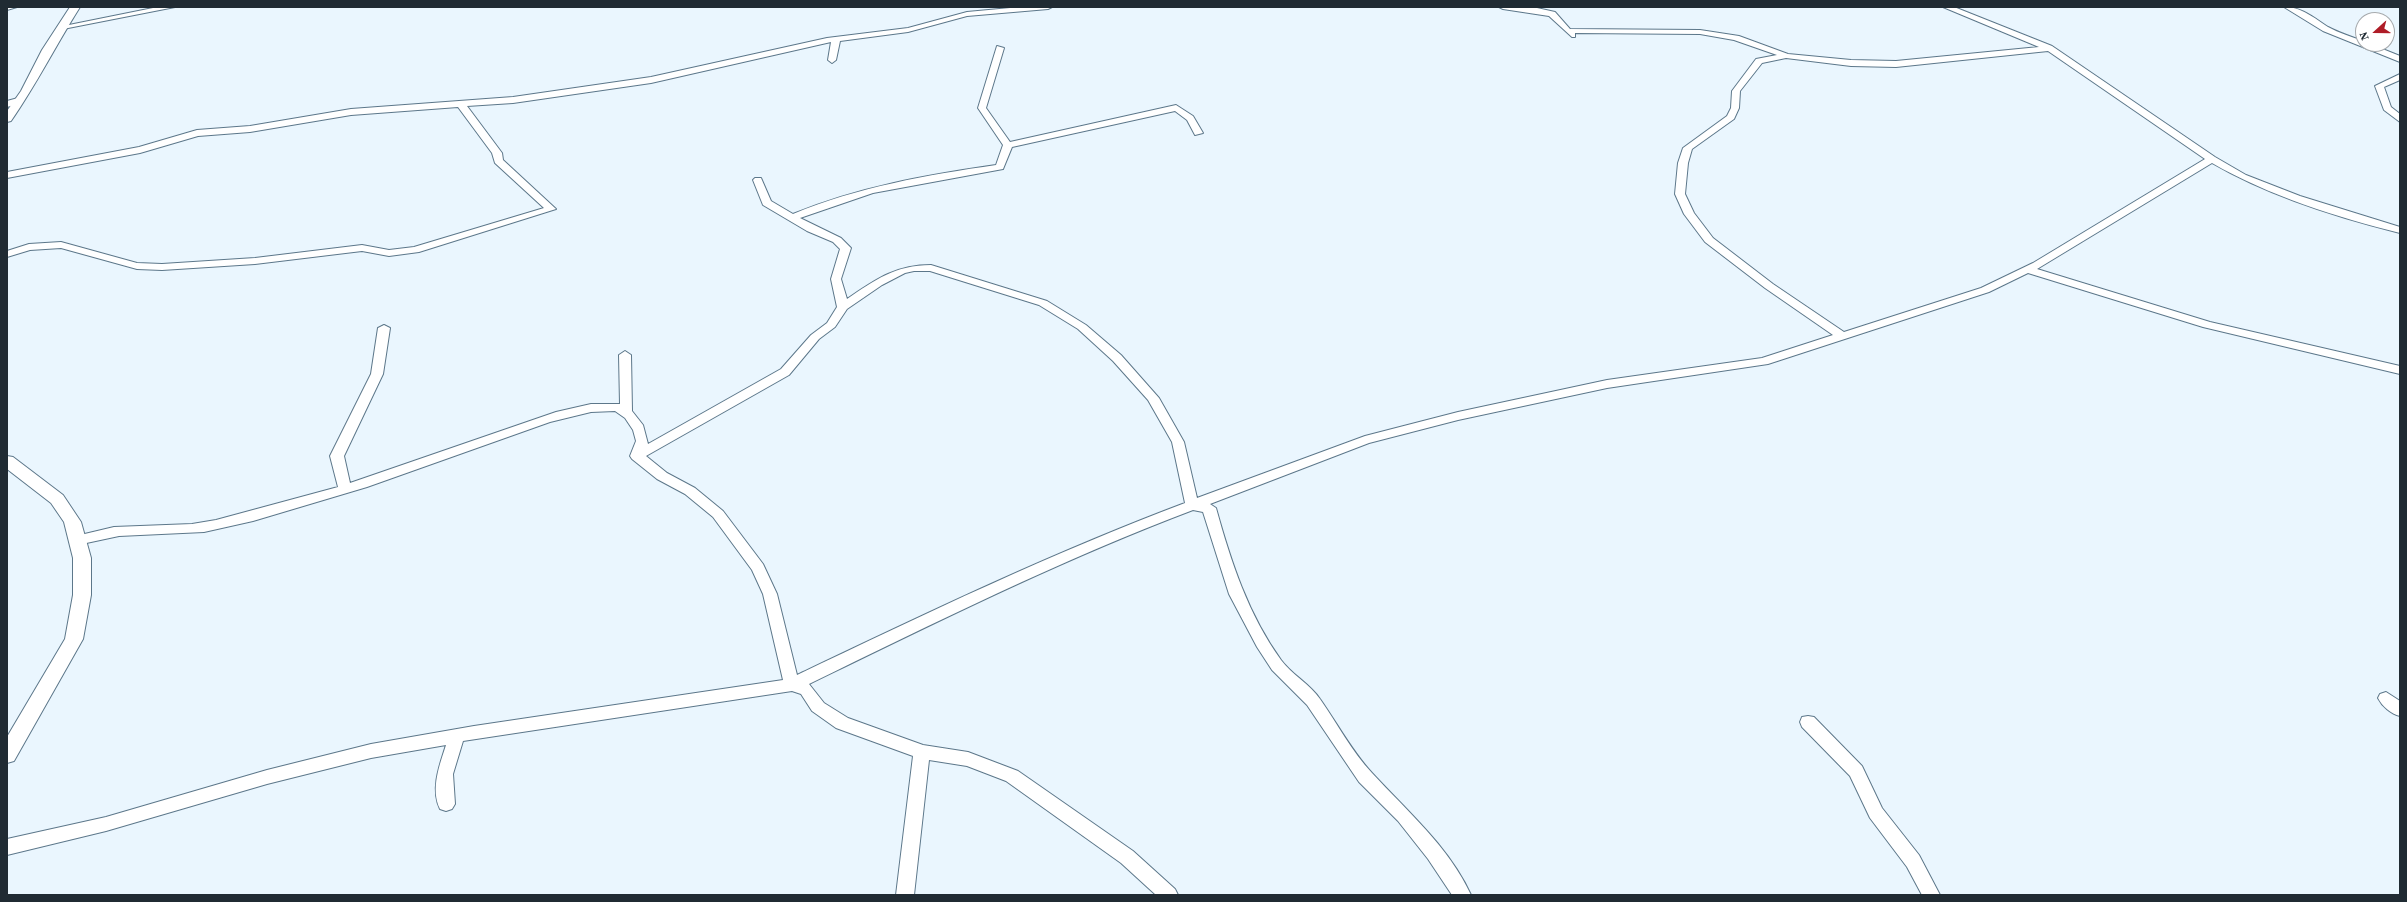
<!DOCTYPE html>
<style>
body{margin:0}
#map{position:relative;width:2407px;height:902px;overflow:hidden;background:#eaf6fe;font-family:"Source Serif 4",serif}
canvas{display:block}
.frame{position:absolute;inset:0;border:8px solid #202b33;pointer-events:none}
.north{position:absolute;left:2355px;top:12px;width:40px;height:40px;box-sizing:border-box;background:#fff;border:1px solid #a6aaad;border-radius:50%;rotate:249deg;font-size:11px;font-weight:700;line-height:16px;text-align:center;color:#202b33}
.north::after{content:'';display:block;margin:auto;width:14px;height:18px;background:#af1c27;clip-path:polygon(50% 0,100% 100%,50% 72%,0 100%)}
</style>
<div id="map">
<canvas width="2407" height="902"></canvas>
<div class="frame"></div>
<div class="north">N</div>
</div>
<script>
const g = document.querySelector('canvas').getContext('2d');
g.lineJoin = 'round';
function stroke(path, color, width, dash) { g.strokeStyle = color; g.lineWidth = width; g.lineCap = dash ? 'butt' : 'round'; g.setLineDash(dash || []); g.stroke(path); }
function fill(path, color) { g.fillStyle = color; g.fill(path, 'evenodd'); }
const minor = new Path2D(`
 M7,7H17L7,10Z
 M158,7H175L63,29L59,27Z
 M1021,7H1052L1048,9L967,16L908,32L840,41L836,60L832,63L828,60L831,42L651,83L513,103L467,106L502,153L503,160L556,209L419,252L389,256L362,251L255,264L162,270L137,269L61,248L30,250L7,257V251L29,244L61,242L137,263L162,264L255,258L362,245L389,250L414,247L544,208L495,163L492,153L458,107L351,115L250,132L198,136L140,153L7,178V172L139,147L197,130L250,126L351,109L513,97L651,77L827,38L908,28L967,12Z
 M1499,7L1537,8L1555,12L1570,29L1700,30L1739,36L1788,54L1851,60L1896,61L2039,47L1943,7H1954L2052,46L2215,157L2246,175L2300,196L2400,227V233C2339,218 2267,195 2212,163L2037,269L2210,322L2400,366V374L2203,327L2028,273L1989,292L1768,364L1607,388L1458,420L1369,443L1210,504L1216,508C1231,562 1248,614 1281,660C1292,675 1310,684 1320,699C1337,723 1352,752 1372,773C1407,811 1449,847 1471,895H1452L1428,859L1398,821L1359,782L1307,705L1272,670L1257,647L1229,594L1203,512L1193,510C1061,560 936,622 809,684L824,703L848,718L923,745L968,752L1018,771L1133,851L1175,889L1178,895H1156L1121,863L1006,781L967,766L929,760L914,895H896L913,756L836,728L812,711L801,694L792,691L463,741L453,774L455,804L452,809L446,811L440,809C430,789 440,764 446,745L371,758L267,784L106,831L7,855V839L106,817L267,770L371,744L474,726L783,680L763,594L752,570L713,517L685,494L657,479L632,459L630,456L636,441L633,430L625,418L615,411L591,412L550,422L367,487L253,521L204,532L119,536L77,545L72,543L70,540L72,537L114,527L192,524L216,520L338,487L330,456L371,374L378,328L384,325L390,328L383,374L344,456L350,483L556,412L591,404H620L619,355L625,351L631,355L632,411L643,425L648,444L781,369L811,335L827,323L837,307L831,279L840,249L833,242L807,231L763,205L753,180L755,178H761L771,201L793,214C858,187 927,175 996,165L1003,145L978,108L997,46L1004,48L986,108L1010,142L1176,105L1193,116L1203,133L1195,135L1187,120L1175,111L1012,147L1003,169L873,193L800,218L841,238L851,248L841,279L847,299C875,280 895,265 931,265L1047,301L1086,325L1121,355L1159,398L1184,442L1197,498L1365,436L1458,412L1607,380L1762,358L1833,335L1765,288L1705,242L1684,214L1675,194L1678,163L1683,148L1727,116L1731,108L1732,91L1756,59L1777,55L1734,40L1700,34L1575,33V37H1572L1549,16L1503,9ZM2048,51L2205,159L2033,263L1981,288L1844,332L1773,284L1713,238L1694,213L1685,194L1688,163L1692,149L1734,119L1739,108L1740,91L1762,63L1786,58L1851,66L1896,67ZM914,271H930L1039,305L1078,329L1113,361L1148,400L1172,442L1185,503C1052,553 925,614 797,675L777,594L763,564L723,511L695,488L667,473L646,456L789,375L819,339L835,327L847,309L882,285L905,273Z
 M2284,7C2302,7 2314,18 2328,27C2339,33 2352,37 2363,41V44H2370L2400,56V62L2323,31Z
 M2400,74V80L2384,87L2391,107L2400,114V122L2384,110L2375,86Z
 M18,98L21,99V103L7,107V101Z
 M2386,692L2400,701V716C2391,714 2382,706 2378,698L2380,694Z
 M1808,716L1814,717L1862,766L1882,808L1919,855L1940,895H1922L1907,867L1870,818L1850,776L1802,727L1800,722L1802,717Z`);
const tertiary = new Path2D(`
 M70,7H80C56,45 36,85 11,121L7,122V111L21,91L42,50Z
 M7,456L13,457L63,495L81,522L91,558V595L83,639L14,761L7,763V737L65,639L73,595V558L64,522L51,503L7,469Z`);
stroke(minor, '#5c778a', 2);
stroke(tertiary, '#5c778a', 2);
fill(minor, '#fff');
fill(tertiary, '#fff');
</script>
